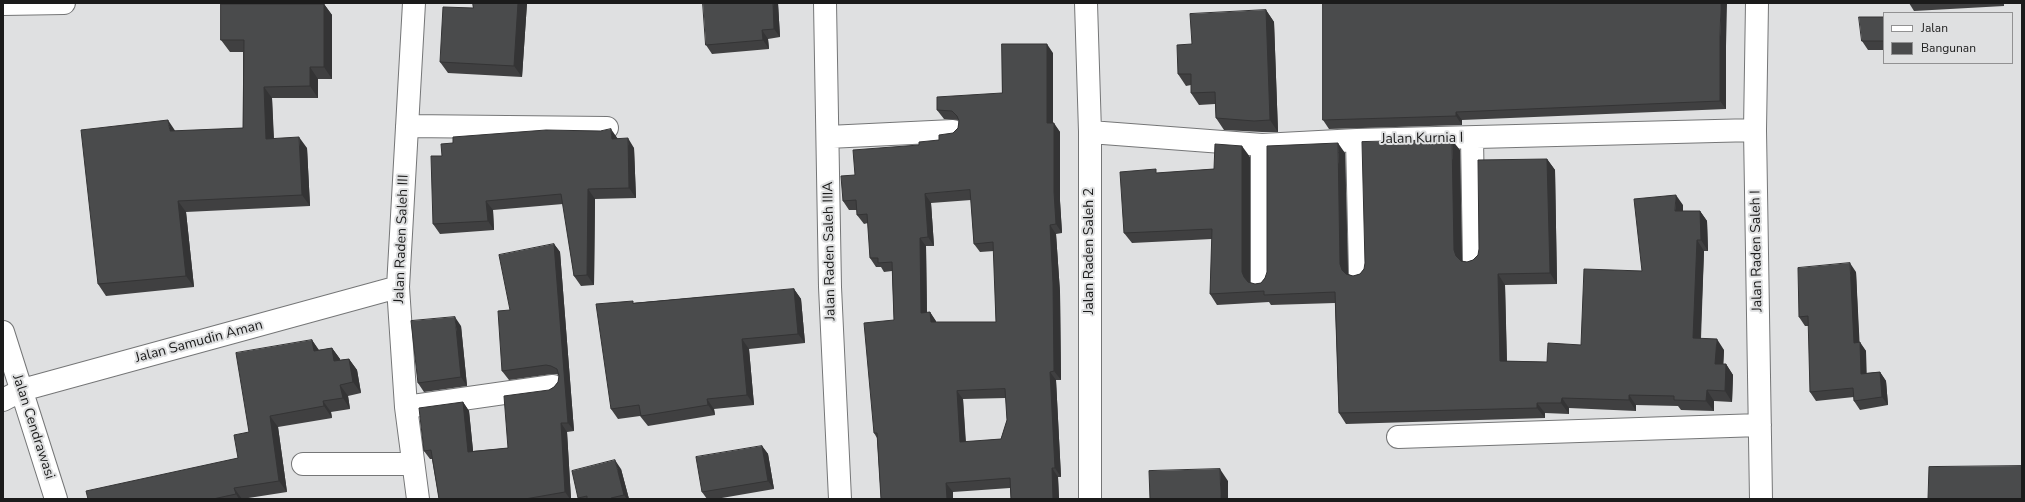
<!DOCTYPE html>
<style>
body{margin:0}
#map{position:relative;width:2025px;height:502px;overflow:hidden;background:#dfe0e1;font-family:"Nunito Sans",sans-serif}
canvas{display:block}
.frame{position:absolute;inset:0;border:4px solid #1b1b1b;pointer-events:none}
.legend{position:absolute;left:1883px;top:12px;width:130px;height:52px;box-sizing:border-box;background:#dfe0e1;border:1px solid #919192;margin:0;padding:5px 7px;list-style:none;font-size:12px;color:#1b1b1b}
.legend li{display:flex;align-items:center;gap:8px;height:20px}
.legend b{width:20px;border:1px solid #919192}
</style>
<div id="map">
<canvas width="2025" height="502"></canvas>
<div class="frame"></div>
<ul class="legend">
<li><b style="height:5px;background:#fff"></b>Jalan</li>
<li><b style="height:11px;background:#4a4b4c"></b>Bangunan</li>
</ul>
</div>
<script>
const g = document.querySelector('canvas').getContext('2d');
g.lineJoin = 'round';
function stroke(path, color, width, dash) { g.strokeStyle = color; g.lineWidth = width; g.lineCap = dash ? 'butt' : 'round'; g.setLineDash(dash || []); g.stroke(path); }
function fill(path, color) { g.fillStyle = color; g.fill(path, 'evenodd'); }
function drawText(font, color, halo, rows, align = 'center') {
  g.font = font + ' "Nunito Sans",sans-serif'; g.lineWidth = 4; g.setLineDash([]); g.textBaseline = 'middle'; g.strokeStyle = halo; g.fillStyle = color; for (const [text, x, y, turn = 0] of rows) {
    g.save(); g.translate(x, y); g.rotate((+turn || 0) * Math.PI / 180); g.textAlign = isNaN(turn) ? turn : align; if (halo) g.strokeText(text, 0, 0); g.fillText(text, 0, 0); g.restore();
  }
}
const street = new Path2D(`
 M414,3L398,287L406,407L418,499
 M825,3L830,287L840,499
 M1086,3L1090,132V499
 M1757,3L1755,130L1761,499
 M3,4L64,3
 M407,126L607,128
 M1090,132L1262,145L1357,140L1755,130
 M828,137L953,131
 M1472,138L1474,260
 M1357,140L1360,274
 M1262,282V145
 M3,332L56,499
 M3,400L22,390L398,287
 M406,407L553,386
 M1398,437L1760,425
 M303,464H412`);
stroke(street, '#757677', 24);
stroke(street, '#fff', 22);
fill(new Path2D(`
 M473,3H527L522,77L448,73L440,62L473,8Z
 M778,3L780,37L768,39L769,49L712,54L706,45Z
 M1909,3H2004V6L1914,11Z
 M324,4L332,15V79H318V98H272L274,138L307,148L310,206L186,212L194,287L106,296L98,284L176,131L243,128V52H230L221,40Z
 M1266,10L1274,22L1278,132H1262L1224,130L1216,118L1215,104L1199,105L1191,93V85L1186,86L1178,74L1192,44Z
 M1884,17V50H1868L1862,41Z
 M1726,46V109L1462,120V125L1329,129L1323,120Z
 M1053,53V123L1060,132V201L1062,233L1056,234L1060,292L1061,380H1056L1061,477H1058L1059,499H1011L1010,488L953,492V499H881L877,438L874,433L894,320L892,271L884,272L881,267H876L870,258L868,223L864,224L857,215V210H849L843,201L855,175L919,145L939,140L953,133L958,128L959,120L944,119L937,110L1002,93ZM971,200L974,244L980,252L994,251L996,322H936L930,312L927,313L926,246H934L931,203ZM1006,398L1007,420L1001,439L966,442L963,399Z
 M600,131L618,139L634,148L636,198L595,199L594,285L581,286L574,276L563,204L493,210L494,230L440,234L433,224L442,156L453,143Z
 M1460,150L1462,260V261L1467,262L1473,260L1478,255L1547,159L1555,170L1557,284L1505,285L1507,361L1547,362L1581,345L1642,271L1683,205V211H1700L1707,221L1708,251H1704L1701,339L1724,350L1723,364H1726L1733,375L1732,402L1714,401V411L1681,410L1678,406L1636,405V411L1569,408V414L1545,413V418L1346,424L1339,413L1335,303L1271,305L1269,302L1217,305L1210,294L1212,239L1132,243L1124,233L1159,173L1214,169L1250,157V283L1255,284L1261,283L1265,278L1345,153L1348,274L1353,276L1360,274L1364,269Z
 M554,244L560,252L574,431L567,432L571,499H439L432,459H430L424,451L463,402L469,411L473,451L508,448L549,390L554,387L558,382L559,376L557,374H552L509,380L502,371L510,310Z
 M1856,272L1859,342L1866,351V373L1880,372L1886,381L1888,405L1860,410L1854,401V397L1816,401L1810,392L1809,326H1805L1799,317Z
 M794,289L801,299L805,343L749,349L754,405L714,409L715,415L648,426L640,416L618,419L611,409L634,303Z
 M461,326L467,386L424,392L418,383Z
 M312,340L319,350L332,348L340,359V360L349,359L357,370L361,393L348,396L350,409L331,412L332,418L278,427L287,492L242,499H88L238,458L249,432Z
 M762,446L768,454L774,489L716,499H707L702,492Z
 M621,469L629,499H579L578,498Z`), '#404041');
fill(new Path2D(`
 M518,3H527L522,77L514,66Z
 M773,3H778L780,37L774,29Z
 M1721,3H1727L1726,46V109L1720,101V37Z
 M324,4L332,15V79L324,67Z
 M1266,10L1274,22L1278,132L1270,120Z
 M762,30L768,39L769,49L763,40Z
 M1047,44L1053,53V132L1047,123Z
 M310,67L318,79V98L310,86Z
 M264,87L272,98L274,150L266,139Z
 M1456,112L1462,120V125L1456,116Z
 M168,120L176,132L170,131Z
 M1054,123L1060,132V201L1062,233L1056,224L1054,192Z
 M611,129L618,139H612Z
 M299,137L307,148L310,206L302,195Z
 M628,138L634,148L636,198L629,188Z
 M1452,140L1460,150L1462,260L1464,267L1456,256L1454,250Z
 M1338,143L1345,153L1348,274L1350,281L1342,270L1340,264Z
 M1242,146L1250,157V282L1251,288L1244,277L1242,272Z
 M1547,159L1555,170L1557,284L1550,273Z
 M588,189L595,199L594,285L587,275Z
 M925,194L931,203L934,246L928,237Z
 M1676,195L1683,205V221L1675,211Z
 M178,201L186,212L194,287L186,276Z
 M486,201L493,210L494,230L488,221Z
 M1700,211L1707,221L1708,251L1701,240Z
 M1050,225L1056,234L1060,292L1061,380L1054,371Z
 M920,238L926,246L927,322L921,313Z
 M1697,240L1704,251L1700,349L1693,338Z
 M554,244L560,252L574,431L568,423Z
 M1850,263L1856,272L1860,351L1854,343Z
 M1498,274L1505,285L1507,372L1500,361Z
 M794,289L801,299L805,343L798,334Z
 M930,312L936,321L937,331L931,322Z
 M455,317L461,326L467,386L461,377Z
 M742,339L749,349L754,405L747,395Z
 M1717,339L1724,350L1723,374L1715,364Z
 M312,340L319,351H314Z
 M1860,342L1866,351L1867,382L1861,374Z
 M332,348L340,359L342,372L334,361Z
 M349,359L357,370L361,393L353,382Z
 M1726,364L1733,375L1732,402L1725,391Z
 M1050,372L1056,380L1061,477L1055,468Z
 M1880,372L1886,381L1888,405L1882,397Z
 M340,385L348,396L350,409L343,398Z
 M1707,390L1714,401V411L1706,401Z
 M957,391L963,399L966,451L960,442Z
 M1629,395L1636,405V411L1629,400Z
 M1562,398L1569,408V414L1561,403Z
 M707,399L714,409L715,415L708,405Z
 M323,401L331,412L332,418L324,406Z
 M463,402L469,411L474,460L468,452Z
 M1537,403L1545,413V418L1537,408Z
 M270,416L278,427L287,492L279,481Z
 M561,423L567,432L571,499H570L565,492Z
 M762,446L768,454L774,489L768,481Z
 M615,460L621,469L629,499H627L624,495Z
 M1052,468L1058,477L1059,499H1053Z
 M1220,469L1228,481V499H1221Z
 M946,483L953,492V499H947Z
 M234,488L242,499H239L236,494Z`), '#343435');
const building = new Path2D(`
 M473,3H518L514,66L440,62L443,7L473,8Z
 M703,3H773L774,29L762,30L763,40L706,45Z
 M1323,3H1721L1720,37V101L1456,112V116L1323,120Z
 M221,4H324V67H310V86L264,87L266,139L299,137L302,195L178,201L186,276L98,284L81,130L168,120L170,131L243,128L244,40H221Z
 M1266,10L1270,120L1254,121L1216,118L1215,92L1191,93V74H1178L1177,45L1192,44L1190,14Z
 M1859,17H1884V41H1862Z
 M1002,44H1047V123H1054V192L1056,224L1050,225L1053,283L1054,371L1050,372L1055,468H1052L1053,499H1011L1010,478L946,483L947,499H881L877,433H874L864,323L894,320L892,262L878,263V258H870L867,214L857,215L856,200L843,201L841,176L855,175L853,150L919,145V142L939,140V135L953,133L958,128L959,121L957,116L952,111L937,110V97L1002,93ZM970,190L974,244L993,242L996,322H931L930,312L921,313L920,238L928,237L925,194ZM1005,389L1007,420L1001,439L960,442L957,391Z
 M611,129L612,139L628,138L629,188L588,189L587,275L574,276L561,194L486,201L488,221L433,224L431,156H442L441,144L453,143V137L546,130L600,131Z
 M1452,140L1454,250L1456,256L1461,261L1467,262L1473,260L1478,255L1479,249L1478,160L1547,159L1550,273L1498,274L1500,361L1547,362L1548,343L1581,345L1584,269L1642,271L1634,199L1676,195L1675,211H1700L1701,240H1697L1693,338L1717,339L1715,364H1726L1725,391L1707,390L1706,401L1674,400V396L1629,395V400L1562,398L1561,403H1537V408L1339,413L1335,292L1264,295V291L1210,294L1212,229L1124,233L1120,172L1156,169V173L1214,169L1215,144L1242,146V272L1244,277L1248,282L1255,284L1261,283L1265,278L1267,272V146L1338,143L1340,264L1342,270L1346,274L1353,276L1360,274L1364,269L1365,263L1362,142Z
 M554,244L568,423H561L565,492L525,499H439L431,450L424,451L419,408L463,402L468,452L508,448L504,396L549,390L554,387L558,382L559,376L557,369L551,366L546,365L502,371L498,311L510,310L499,255Z
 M1850,263L1854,343L1860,342L1861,374L1880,372L1882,397L1854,401L1853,388L1810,392L1808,316L1799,317L1798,268Z
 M794,289L798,334L742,339L747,395L707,399L708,405L641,416L639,405L611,409L596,304L633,301V303Z
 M455,317L461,377L418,383L411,321Z
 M312,340L314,351L332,348L334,361L349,359L353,382L340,385L343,398L323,401L324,406L270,416L279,481L234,488L236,494L213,499H88L86,491L238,458L234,435L249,432L236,353Z
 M762,446L768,481L702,492L696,457Z
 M615,460L624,495L611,498V499H587V496L578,498L572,471Z
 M2022,466V499H1928L1929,467Z
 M1220,469L1221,499H1150L1149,471Z`);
fill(building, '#4a4b4c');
stroke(building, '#343435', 1);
drawText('14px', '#1b1b1b', '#dfe0e1', [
 ["Jalan Kurnia I",1422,139,-1],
 ["Jalan Raden Saleh III",402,239,-88],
 ["Jalan Raden Saleh IIIA",830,251,-91],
 ["Jalan Raden Saleh 2",1090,251,-90],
 ["Jalan Raden Saleh I",1757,251,-91],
 ["Jalan Samudin Aman",199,342,-15],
 ["Jalan Cendrawasi",33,427,72]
]);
</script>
